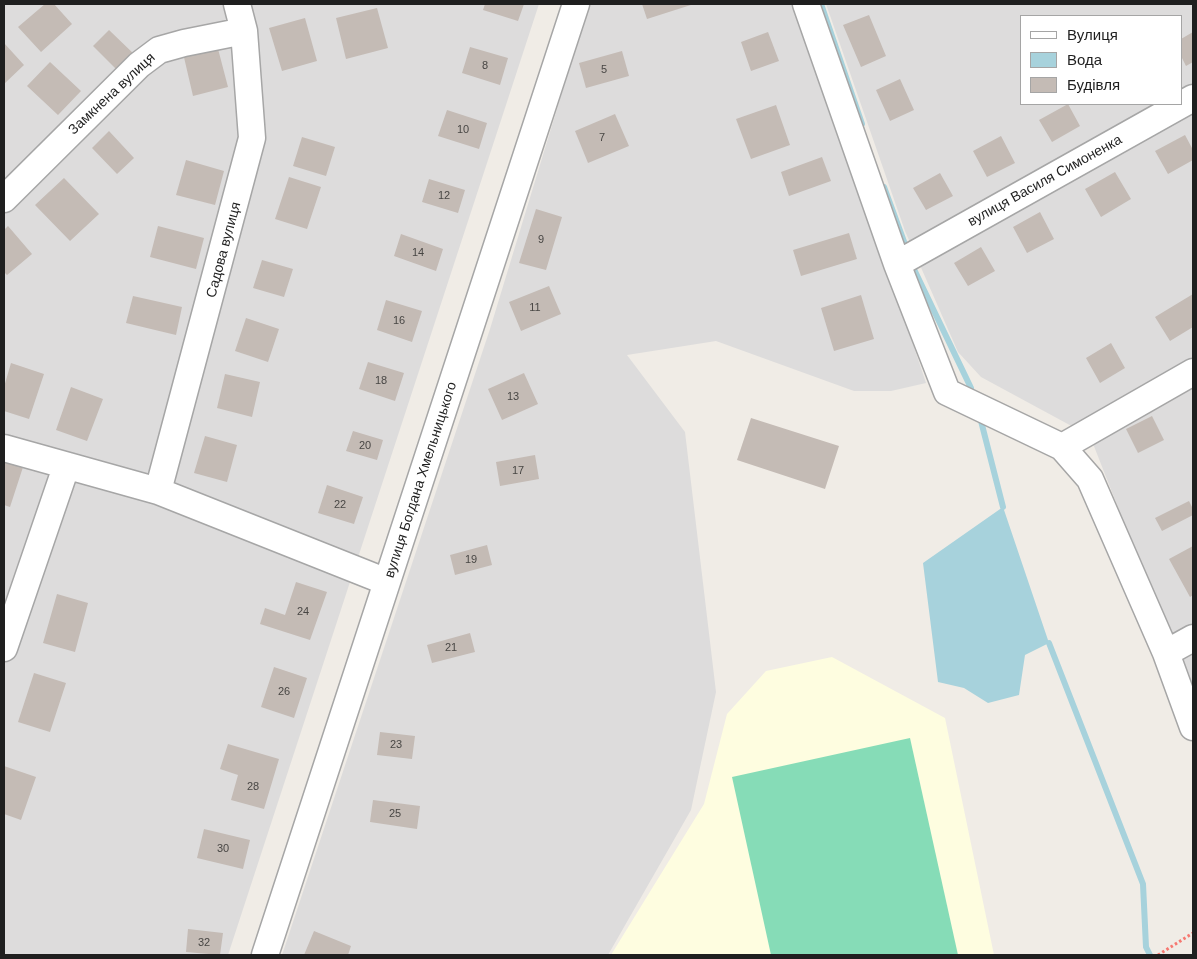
<!DOCTYPE html>
<meta charset="utf-8">
<style>
body{margin:0}
#map{position:relative;width:1197px;height:959px;overflow:hidden;background:#f0ece6;font-family:Arial,sans-serif}
canvas{display:block}
.frame{position:absolute;inset:0;border:5px solid #1f1f1f;pointer-events:none}
.legend{position:absolute;left:1020px;top:15px;width:162px;height:90px;box-sizing:border-box;background:#fff;border:1px solid #a5a5a5;margin:0;padding:6px 9px;list-style:none;font-size:15px;color:#1f1f1f}
.legend li{display:flex;align-items:center;gap:10px;height:25px}
.legend b{width:25px;border:1px solid #a5a5a5}
</style>
<div id="map">
<canvas width="1197" height="959"></canvas>
<div class="frame"></div>
<ul class="legend">
<li><b style="height:6px;background:#fff"></b>Вулиця</li>
<li><b style="height:14px;background:#a7d2dc"></b>Вода</li>
<li><b style="height:14px;background:#c4bbb5"></b>Будівля</li>
</ul>
</div>
<script>
const g = document.querySelector('canvas').getContext('2d');
g.lineJoin = 'round';
function fill(path, color) { g.fillStyle = color; g.fill(path, 'evenodd'); }
function stroke(path, color, width, dash) { g.strokeStyle = color; g.lineWidth = width; g.lineCap = dash ? 'butt' : 'round'; g.setLineDash(dash || []); g.stroke(path); }
function drawText(font, color, halo, rows, align = 'center') {
  g.font = font + ' Arial,sans-serif'; g.lineWidth = 4; g.setLineDash([]); g.textBaseline = 'middle'; g.strokeStyle = halo; g.fillStyle = color; for (const [text, x, y, turn = 0] of rows) {
    g.save(); g.translate(x, y); g.rotate((+turn || 0) * Math.PI / 180); g.textAlign = isNaN(turn) ? turn : align; if (halo) g.strokeText(text, 0, 0); g.fillText(text, 0, 0); g.restore();
  }
}
fill(new Path2D(`
 M4,4H539L228,955H4Z
 M589,4H800L926,383L891,391H854L716,341L627,355L685,432L716,692L691,810L608,955H282L490,329Z
 M826,4H1193V699L1090,436L981,377L958,352L905,231ZM1021,16H1181V104H1021Z`), '#dddcdc');
fill(new Path2D(`
 M832,657L945,718L994,955H611L704,804L727,714L766,671Z`), '#fefde0');
fill(new Path2D(`
 M910,738L958,955H771L732,777Z`), '#86dcb7');
fill(new Path2D(`
 M1003,507L1049,643L1025,655L1019,695L988,703L964,688L938,682L923,563Z`), '#a7d2dc');
stroke(new Path2D(`
 M821,4L862,124
 M884,187L906,247
 M911,263L971,388
 M981,421L1003,507
 M1049,643L1143,884L1146,947L1150,955`), '#a7d2dc', 6);
fill(new Path2D(`
 M45,4H54L72,24L41,52L18,27Z
 M485,4H524L518,21L483,10Z
 M642,4H694L647,19Z
 M377,8L388,48L346,59L336,18Z
 M869,15L886,56L861,67L843,25Z
 M305,18L317,61L282,71L269,28Z
 M109,30L136,56L119,72L93,46Z
 M768,32L779,61L751,71L741,42Z
 M1193,32V62L1186,66L1181,56V39Z
 M4,43L24,65L4,84Z
 M217,45L228,87L193,96L183,53Z
 M470,47L508,58L500,85L462,73Z
 M622,51L629,76L586,88L579,63Z
 M50,62L81,91L58,115L27,86Z
 M900,79L914,110L890,121L876,90Z
 M1068,104L1080,126L1052,142L1039,120Z
 M776,105L790,145L751,159L736,119Z
 M447,110L487,123L479,149L438,136Z
 M615,114L629,146L588,163L575,131Z
 M109,131L134,158L117,174L92,148Z
 M1185,135L1193,150V160L1168,174L1155,151Z
 M1001,136L1015,163L987,177L973,151Z
 M302,137L335,147L326,176L293,166Z
 M822,157L831,181L789,196L781,172Z
 M186,160L224,171L215,205L176,195Z
 M1115,172L1131,199L1101,217L1085,189Z
 M940,173L953,196L926,210L913,188Z
 M289,177L321,187L307,229L275,219Z
 M64,178L99,214L70,241L35,205Z
 M429,179L465,190L458,213L422,202Z
 M536,209L562,217L546,270L519,263Z
 M1040,212L1054,239L1027,253L1013,227Z
 M8,226L32,254L7,275L4,272V230Z
 M158,226L204,238L196,269L150,257Z
 M849,233L857,259L801,276L793,250Z
 M401,234L443,249L436,271L394,256Z
 M981,247L995,271L968,286L954,263Z
 M262,260L293,269L284,297L253,288Z
 M549,286L561,314L521,331L509,302Z
 M1193,294V327L1170,341L1155,317Z
 M861,295L874,339L834,351L821,308Z
 M133,296L182,307L176,335L126,323Z
 M386,300L422,311L412,342L377,330Z
 M246,318L279,329L268,362L235,351Z
 M1111,343L1125,368L1100,383L1086,358Z
 M368,362L404,373L395,401L359,389Z
 M11,363L44,374L29,419L4,411V387Z
 M524,373L538,404L502,420L488,389Z
 M225,374L260,382L252,417L217,408Z
 M71,387L103,399L87,441L56,430Z
 M1152,416L1164,440L1138,453L1126,429Z
 M751,418L839,446L825,489L737,460Z
 M353,431L383,440L377,460L346,451Z
 M205,436L237,445L227,482L194,473Z
 M535,455L539,479L500,486L496,462Z
 M4,457L24,464L10,507L4,505Z
 M327,485L363,497L354,524L318,513Z
 M1189,501L1193,509V515L1162,531L1155,518Z
 M487,545L492,565L455,575L450,555Z
 M1193,546V595L1190,597L1169,559Z
 M296,582L327,592L310,640L260,624L265,608L285,615Z
 M57,594L88,603L75,652L43,643Z
 M470,633L475,652L432,663L427,645Z
 M274,667L307,678L294,718L261,707Z
 M34,673L66,683L50,732L18,722Z
 M380,732L415,736L412,759L377,755Z
 M228,744L279,759L264,809L231,800L238,775L220,769Z
 M4,766L36,777L21,820L4,814Z
 M373,800L420,806L417,829L370,822Z
 M204,829L250,840L243,869L197,858Z
 M188,929L223,933L220,955L186,952Z
 M314,931L351,946L348,955H304Z`), '#c4bbb5');
const minor = new Path2D(`
 M806,4L897,264L947,392L1062,447L1090,479L1166,653L1193,727
 M4,199L139,65L159,50L184,43L244,31
 M897,264L1193,98
 M1062,447L1193,372
 M4,448L158,491L387,582
 M158,491L252,138L244,31L237,4
 M4,648L66,467
 M1166,653L1193,638
 M265,955L576,4`);
stroke(minor, '#a6a6a6', 29);
stroke(new Path2D(`
 M1158,955L1193,933`), '#f67871', 3, [2.5, 2.5]);
stroke(minor, '#fff', 26);
drawText('11px', '#484644', null, [
 ["8",485,66],
 ["5",604,70],
 ["10",463,130],
 ["7",602,138],
 ["12",444,196],
 ["9",541,240],
 ["14",418,253],
 ["11",535,308],
 ["16",399,321],
 ["18",381,381],
 ["13",513,397],
 ["20",365,446],
 ["17",518,471],
 ["22",340,505],
 ["19",471,560],
 ["24",303,612],
 ["21",451,648],
 ["26",284,692],
 ["23",396,745],
 ["28",253,787],
 ["25",395,814],
 ["30",223,849],
 ["32",204,943]
]);
drawText('14px', '#1f1f1f', '#fff', [
 ["Замкнена вулиця",112,94,-43],
 ["вулиця Василя Симоненка",1045,181,-29],
 ["Садова вулиця",224,250,-75],
 ["вулиця Богдана Хмельницького",421,480,-72]
]);
</script>
